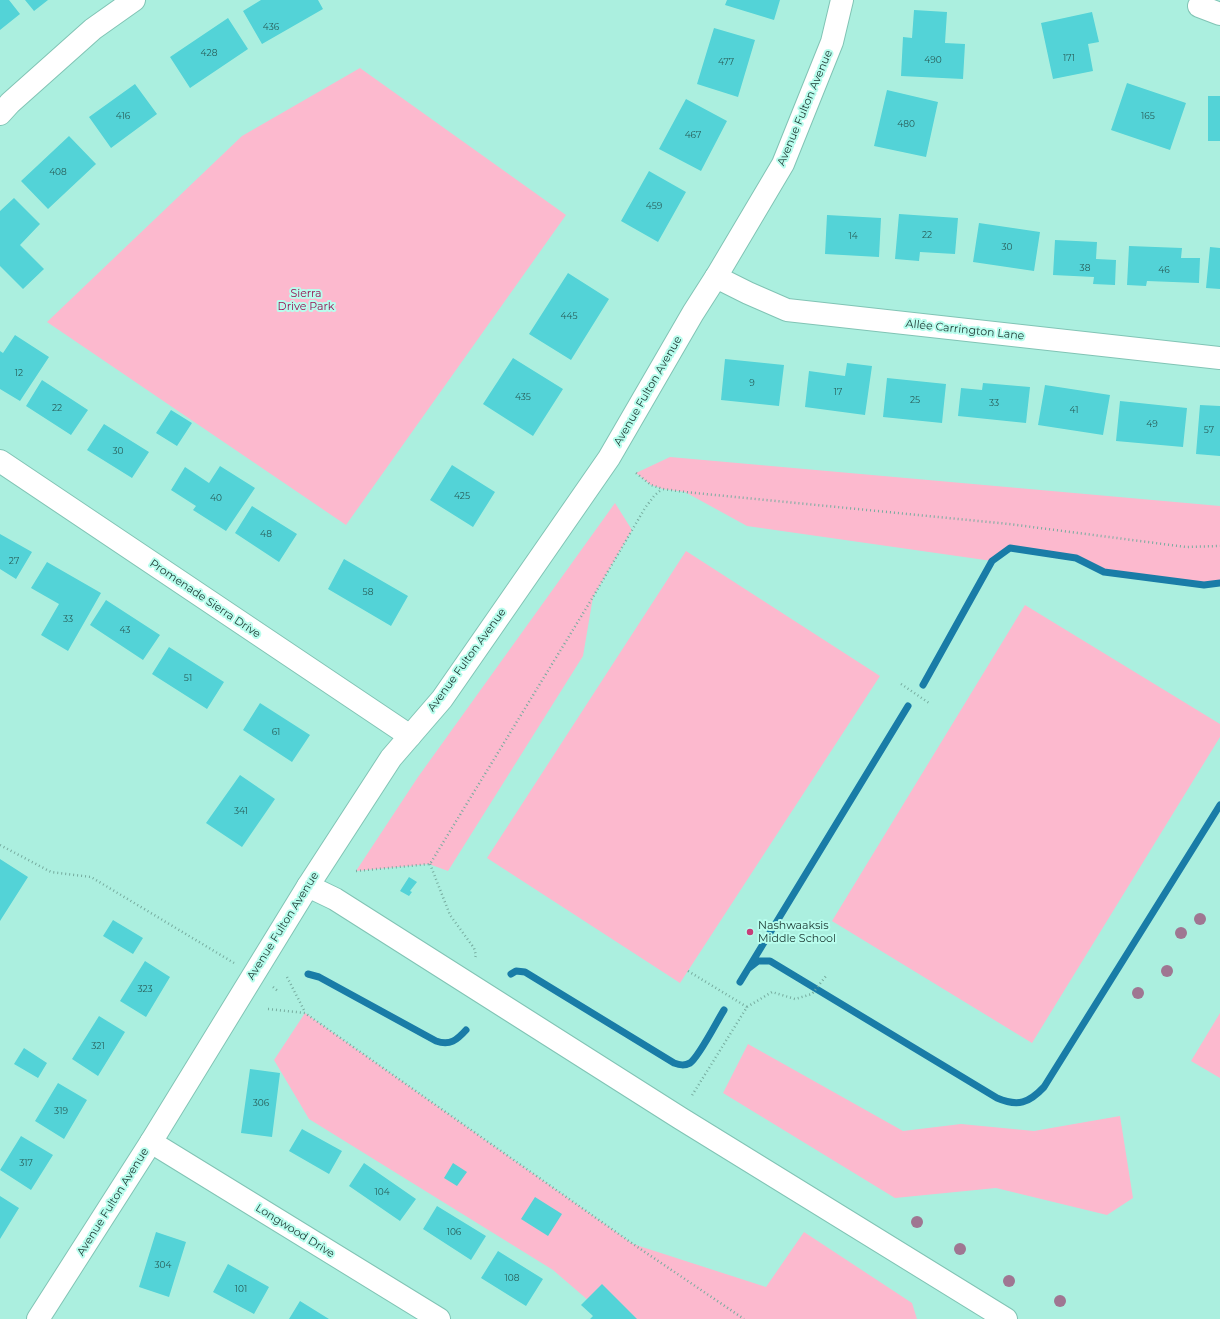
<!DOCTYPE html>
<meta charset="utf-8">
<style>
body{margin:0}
canvas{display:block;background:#abefdf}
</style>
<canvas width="1220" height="1319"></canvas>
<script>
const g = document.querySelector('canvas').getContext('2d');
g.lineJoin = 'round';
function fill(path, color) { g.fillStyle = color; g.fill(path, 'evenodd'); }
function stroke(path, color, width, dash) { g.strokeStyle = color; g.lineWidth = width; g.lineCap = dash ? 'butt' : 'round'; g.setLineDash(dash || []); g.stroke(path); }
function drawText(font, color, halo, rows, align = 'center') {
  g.font = font + ' Montserrat,sans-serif'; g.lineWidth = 4; g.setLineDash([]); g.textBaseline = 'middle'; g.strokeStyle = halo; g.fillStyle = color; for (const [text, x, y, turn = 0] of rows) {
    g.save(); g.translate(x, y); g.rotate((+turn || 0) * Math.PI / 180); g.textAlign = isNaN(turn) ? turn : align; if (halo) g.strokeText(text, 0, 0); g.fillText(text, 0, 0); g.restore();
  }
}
fill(new Path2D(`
 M360,68L566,215L346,525L47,322L242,136Z
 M670,457L1220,506V583L1204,585L1104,572L1076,558L1010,548L992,561L747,526L685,492L663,489L651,485L636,473Z
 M615,503L632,530L593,597L583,656L448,871L429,864L356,871L418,777Z
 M686,551L880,676L680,983L487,858Z
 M1025,605L1220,724V737L1032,1043L832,921Z
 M305,1013L633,1244L766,1287L804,1232L912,1303L917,1319H610L553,1270L309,1119L274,1060Z
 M1220,1013V1078L1191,1061Z
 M748,1044L903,1131L961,1124L1034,1131L1120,1116L1133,1198L1107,1215L996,1188L895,1198L723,1093Z`), '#fcb9ce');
stroke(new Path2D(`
 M923,685L992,561L1010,548L1076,558L1104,572L1204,585L1220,583
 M749,968L758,961H770L997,1098C1018,1107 1029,1103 1044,1087L1220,805
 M308,974L319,977L436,1041C450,1046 457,1040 466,1030
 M511,974L516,971L525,972L674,1063C680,1065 684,1066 690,1063C699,1057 717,1021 724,1010
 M740,982L908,706`), '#197ca7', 7);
fill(new Path2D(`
 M0,0H9L20,14L0,30Z
 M25,0H48L34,11Z
 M261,0H318L323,9L262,44L243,11Z
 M727,0H780L774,20L725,5Z
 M914,10L947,12L945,43L965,44L963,79L901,76L903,37L912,38Z
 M1092,12L1099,42L1088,44L1093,71L1053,79L1041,23Z
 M228,18L248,49L190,88L170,57Z
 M714,28L755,40L738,97L697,84Z
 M1127,83L1186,103L1170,150L1111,130Z
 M135,84L157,114L111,148L89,117Z
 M887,90L938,102L926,157L874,146Z
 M1208,96H1220V141H1208Z
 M686,99L727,121L701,171L659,149Z
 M69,136L96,164L48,209L21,181Z
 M649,171L686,192L658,242L621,221Z
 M14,198L40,224L20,245L44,269L23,289L0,266V211Z
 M899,214L958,218L955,254L920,252L919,261L895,259Z
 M827,215L881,218L879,257L825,254Z
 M979,223L1040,232L1034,271L973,262Z
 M1055,240L1097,242L1096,259L1116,260L1115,285L1093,284L1094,277L1053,275Z
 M1129,246L1182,248L1181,258H1200L1199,283L1147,281L1146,286L1127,285Z
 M1210,247L1220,248V289L1206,288Z
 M568,273L609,299L571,360L529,334Z
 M15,335L49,357L20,401L0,389V351L3,353Z
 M513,358L563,389L533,436L483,404Z
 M725,359L784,365L779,406L721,400Z
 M847,363L872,366L865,415L805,407L809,371L845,376Z
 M887,378L946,384L942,423L883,417Z
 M42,380L88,410L71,435L26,406Z
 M983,383L1030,387L1026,423L958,416L961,388L982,390Z
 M1045,385L1110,395L1103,435L1038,425Z
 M1120,401L1187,408L1183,447L1116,441Z
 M1200,405L1220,406V456L1196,454Z
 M171,410L192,423L177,446L156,433Z
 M104,424L149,452L132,478L87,450Z
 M452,465L495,492L473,527L430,500Z
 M220,466L255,488L226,531L193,510L196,506L171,490L185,467L209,483Z
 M252,506L297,534L279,562L235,533Z
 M0,534L32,552L16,579L0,569Z
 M344,559L408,596L391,626L328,589Z
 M47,562L101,593L68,651L41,635L59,604L31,588Z
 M106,600L160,635L143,660L90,625Z
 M169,647L224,682L207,709L152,674Z
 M260,703L310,735L292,762L243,730Z
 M240,775L275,799L242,847L206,823Z
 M0,859L28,877L0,921Z
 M409,877L417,882L410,891L412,892L409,896L400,891Z
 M113,920L143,938L133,954L103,936Z
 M145,961L170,977L146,1017L120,1001Z
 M99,1016L125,1032L98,1076L72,1059Z
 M24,1048L47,1063L38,1078L14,1064Z
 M250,1069L280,1073L272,1137L241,1133Z
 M58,1083L87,1100L64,1139L35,1121Z
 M302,1129L342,1151L329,1174L289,1151Z
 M21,1136L53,1155L31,1190L0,1170Z
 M364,1163L416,1199L400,1221L349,1186Z
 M453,1163L467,1172L457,1186L444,1178Z
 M0,1196L19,1208L0,1239Z
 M535,1197L562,1214L548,1236L521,1219Z
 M437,1206L486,1236L471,1260L423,1229Z
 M156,1232L186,1242L169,1297L139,1287Z
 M498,1251L543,1279L526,1306L481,1278Z
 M228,1264L269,1287L254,1314L213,1292Z
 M602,1284L637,1319H590L593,1316L581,1305Z
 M300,1301L329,1319H289Z`), '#53d3d7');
const street = new Path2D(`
 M1199,6L1220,14
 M0,114L10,103L93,29L134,0
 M716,277L748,293L787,310L1220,358
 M0,461L410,736
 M308,886L335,899L680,1118L1006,1319
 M151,1142L439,1319`);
const secondary = new Path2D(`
 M38,1319L151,1142L308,886L391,758L442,699L609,458L693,313L716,277L783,164L832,42L842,0`);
stroke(street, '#81c4b5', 24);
stroke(secondary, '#81c4b5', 24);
stroke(new Path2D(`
 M636,473L651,485L663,489L685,492L1009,524L1186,547L1220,546
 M901,684L929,703
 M0,845L51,872L91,877L234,963
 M430,864L450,915L474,948L476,955L475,959
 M356,871L430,864L593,597L645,508L654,496L662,489
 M688,971L747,1007L691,1097
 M287,977L305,1012
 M273,987L279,992
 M747,1007L772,992L795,999L812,994L826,976
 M268,1009L305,1013L633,1244L744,1319`), '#76ac9f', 2.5, [1, 3]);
stroke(street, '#fff', 22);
stroke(secondary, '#fff', 22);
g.fillStyle = '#9f7692';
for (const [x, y] of [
 [1200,919],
 [1181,933],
 [1167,971],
 [1138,993],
 [917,1222],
 [960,1249],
 [1009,1281],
 [1060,1301]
]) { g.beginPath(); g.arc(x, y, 6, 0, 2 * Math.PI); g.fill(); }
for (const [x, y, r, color] of [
 [750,932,4,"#c73e78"]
]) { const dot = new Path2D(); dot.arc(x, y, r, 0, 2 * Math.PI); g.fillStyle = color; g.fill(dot); stroke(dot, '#b8fded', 1.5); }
drawText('9px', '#295e5a', null, [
 ["436",271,27],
 ["428",209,53],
 ["171",1069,58],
 ["490",933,60],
 ["477",726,62],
 ["416",123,116],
 ["165",1148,116],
 ["480",906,124],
 ["467",693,135],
 ["408",58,172],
 ["459",654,206],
 ["22",927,235],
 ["14",853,236],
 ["30",1007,247],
 ["38",1085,268],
 ["46",1164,270],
 ["445",569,316],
 ["12",19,373],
 ["9",752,383],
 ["17",838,392],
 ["435",523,397],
 ["25",915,400],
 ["33",994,403],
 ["22",57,408],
 ["41",1074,410],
 ["49",1152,424],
 ["57",1209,430],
 ["30",118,451],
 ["425",462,496],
 ["40",216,498],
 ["48",266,534],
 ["27",14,561],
 ["58",368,592],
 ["33",68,619],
 ["43",125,630],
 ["51",188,678],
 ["61",276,732],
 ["341",241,811],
 ["323",145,989],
 ["321",98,1046],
 ["306",261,1103],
 ["319",61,1111],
 ["317",26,1163],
 ["104",382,1192],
 ["106",454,1232],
 ["304",163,1265],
 ["108",512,1278],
 ["101",241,1289]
]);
drawText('11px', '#1b3731', '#b8fded', [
 ["Avenue Fulton Avenue",805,108,-67],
 ["Allée Carrington Lane",965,330,6],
 ["Avenue Fulton Avenue",648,391,-60],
 ["Promenade Sierra Drive",205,599,34],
 ["Avenue Fulton Avenue",467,660,-54],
 ["Avenue Fulton Avenue",283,926,-58],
 ["Avenue Fulton Avenue",113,1202,-58],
 ["Longwood Drive",295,1231,32]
]);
drawText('11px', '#961353', '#b8fded', [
 ["Sierra",306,294],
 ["Drive Park",306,307]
]);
drawText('11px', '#1b3731', '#b8fded', [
 ["Nashwaaksis",758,926],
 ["Middle School",758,939]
], 'left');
</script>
